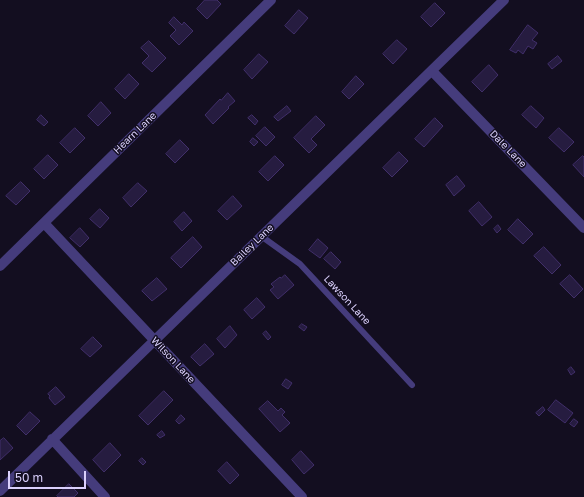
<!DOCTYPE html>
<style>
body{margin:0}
#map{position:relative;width:584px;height:497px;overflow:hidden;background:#130e20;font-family:"Golos Text",sans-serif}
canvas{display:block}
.scale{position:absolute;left:8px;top:471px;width:78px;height:18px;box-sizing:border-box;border:2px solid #dad0fc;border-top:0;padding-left:5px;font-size:12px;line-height:14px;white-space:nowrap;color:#dad0fc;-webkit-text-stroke:3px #130e20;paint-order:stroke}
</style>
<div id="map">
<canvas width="584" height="497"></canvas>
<div class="scale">50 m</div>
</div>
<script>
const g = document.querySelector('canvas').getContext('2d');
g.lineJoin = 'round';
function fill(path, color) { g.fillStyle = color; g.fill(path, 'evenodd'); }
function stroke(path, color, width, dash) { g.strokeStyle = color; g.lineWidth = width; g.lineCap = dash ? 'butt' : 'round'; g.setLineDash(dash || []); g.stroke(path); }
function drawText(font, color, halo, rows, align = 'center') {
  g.font = font + ' "Golos Text",sans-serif'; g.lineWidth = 3; g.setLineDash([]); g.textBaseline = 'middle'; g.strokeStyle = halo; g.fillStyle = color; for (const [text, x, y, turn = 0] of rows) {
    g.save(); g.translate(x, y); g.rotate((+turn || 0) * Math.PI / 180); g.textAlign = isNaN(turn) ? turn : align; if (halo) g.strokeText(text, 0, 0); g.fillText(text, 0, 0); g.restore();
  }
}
const building = new Path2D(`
 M205,0H217L221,4L207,19L197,9Z
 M435,3L445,13L431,27L421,17Z
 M299,10L308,18L294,34L285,26Z
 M174,17L182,25L184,22L193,31L179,45L170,36L176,30L169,23Z
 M528,25L538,33L532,40L537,43L533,49L528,46L523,54L518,50L516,53L510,50Z
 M397,40L407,49L393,64L383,54Z
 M149,41L166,58L152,72L142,63L149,56L141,48Z
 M259,54L268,62L252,79L244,70Z
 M558,56L562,61L552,69L548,64Z
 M489,65L498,75L482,92L472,82Z
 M129,74L139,84L125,99L115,89Z
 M356,76L364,84L349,99L342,92Z
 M228,93L235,101L228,107L229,108L213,124L205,115L220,99L221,100Z
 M101,102L111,113L98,126L88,116Z
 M287,106L291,111L278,121L274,117Z
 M531,106L544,118L536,128L522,115Z
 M41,115L48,122L44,126L37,120Z
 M252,115L258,121L255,125L248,118Z
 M316,116L325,125L311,139L317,145L309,153L294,138Z
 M435,118L443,126L424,147L415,139Z
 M265,127L275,137L266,146L256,136Z
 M75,128L85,138L70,153L60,143Z
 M559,128L574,142L564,152L549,138Z
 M253,138L258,142L254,146L250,142Z
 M180,140L189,149L175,163L166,154Z
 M399,152L408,161L392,177L383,168Z
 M48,155L58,165L44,179L34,169Z
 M275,156L284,165L268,181L259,172Z
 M583,156L584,157V177L573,165Z
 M457,176L465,186L454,196L446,185Z
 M21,182L30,191L16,205L6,196Z
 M138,183L147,191L131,207L123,198Z
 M233,196L242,206L227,220L218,211Z
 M479,202L492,217L482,226L469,211Z
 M100,209L109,218L100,228L90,219Z
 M184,212L192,221L182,231L174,222Z
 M518,219L533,234L523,244L508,230Z
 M498,225L501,229L497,233L494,229Z
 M80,228L89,238L80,247L70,238Z
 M193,237L202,247L181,268L171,258Z
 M318,239L328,248L320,258L309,250Z
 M544,247L561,265L552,274L534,256Z
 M331,252L341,262L335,269L324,259Z
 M285,275L294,285L278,299L270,290L274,287L271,284L280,277L281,278Z
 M570,275L583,289L574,298L560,284Z
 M157,278L167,289L152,301L142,291Z
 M257,298L265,307L252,319L244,310Z
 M302,324L307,327L304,331L299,327Z
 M230,326L237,335L225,348L217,339Z
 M266,331L271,337L268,340L263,334Z
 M93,337L102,346L90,357L81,349Z
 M205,344L214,354L200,366L191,357Z
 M571,367L575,372L571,375L568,370Z
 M286,379L292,383L288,389L282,385Z
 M56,387L65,397L55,405L49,398L50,396L48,394Z
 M164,391L173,400L148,425L139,416Z
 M556,400L573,413L565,423L548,410Z
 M268,401L278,411L281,408L285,412L282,415L290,423L280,432L259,409Z
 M543,407L545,410L539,416L536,413Z
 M30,412L40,421L26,435L17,426Z
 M181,415L185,419L179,424L176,421Z
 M574,419L578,422L574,427L570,424Z
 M162,431L165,435L160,438L157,435Z
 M4,438L13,448L0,460V441Z
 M110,443L121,455L104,472L93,460Z
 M301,451L314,465L304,474L292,460Z
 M142,458L146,462L143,465L139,461Z
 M227,462L239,475L230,484L218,471Z
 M69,484L78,493L74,497H58L57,496Z`);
fill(building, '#261c40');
stroke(building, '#412f6a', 1);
stroke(new Path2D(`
 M261,236L300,264L412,385`), '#453c7c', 6);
stroke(new Path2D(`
 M432,71L584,228
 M44,223L302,497
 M0,266L271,0
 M52,439L105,497
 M0,491L504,0`), '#453c7c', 10);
drawText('10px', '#dad0fc', '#130e20', [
 ["Hearn Lane",135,133,-44],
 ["Dale Lane",508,149,46],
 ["Bailey Lane",252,245,-44],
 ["Lawson Lane",347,300,47],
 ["Wilson Lane",173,360,47]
]);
</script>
